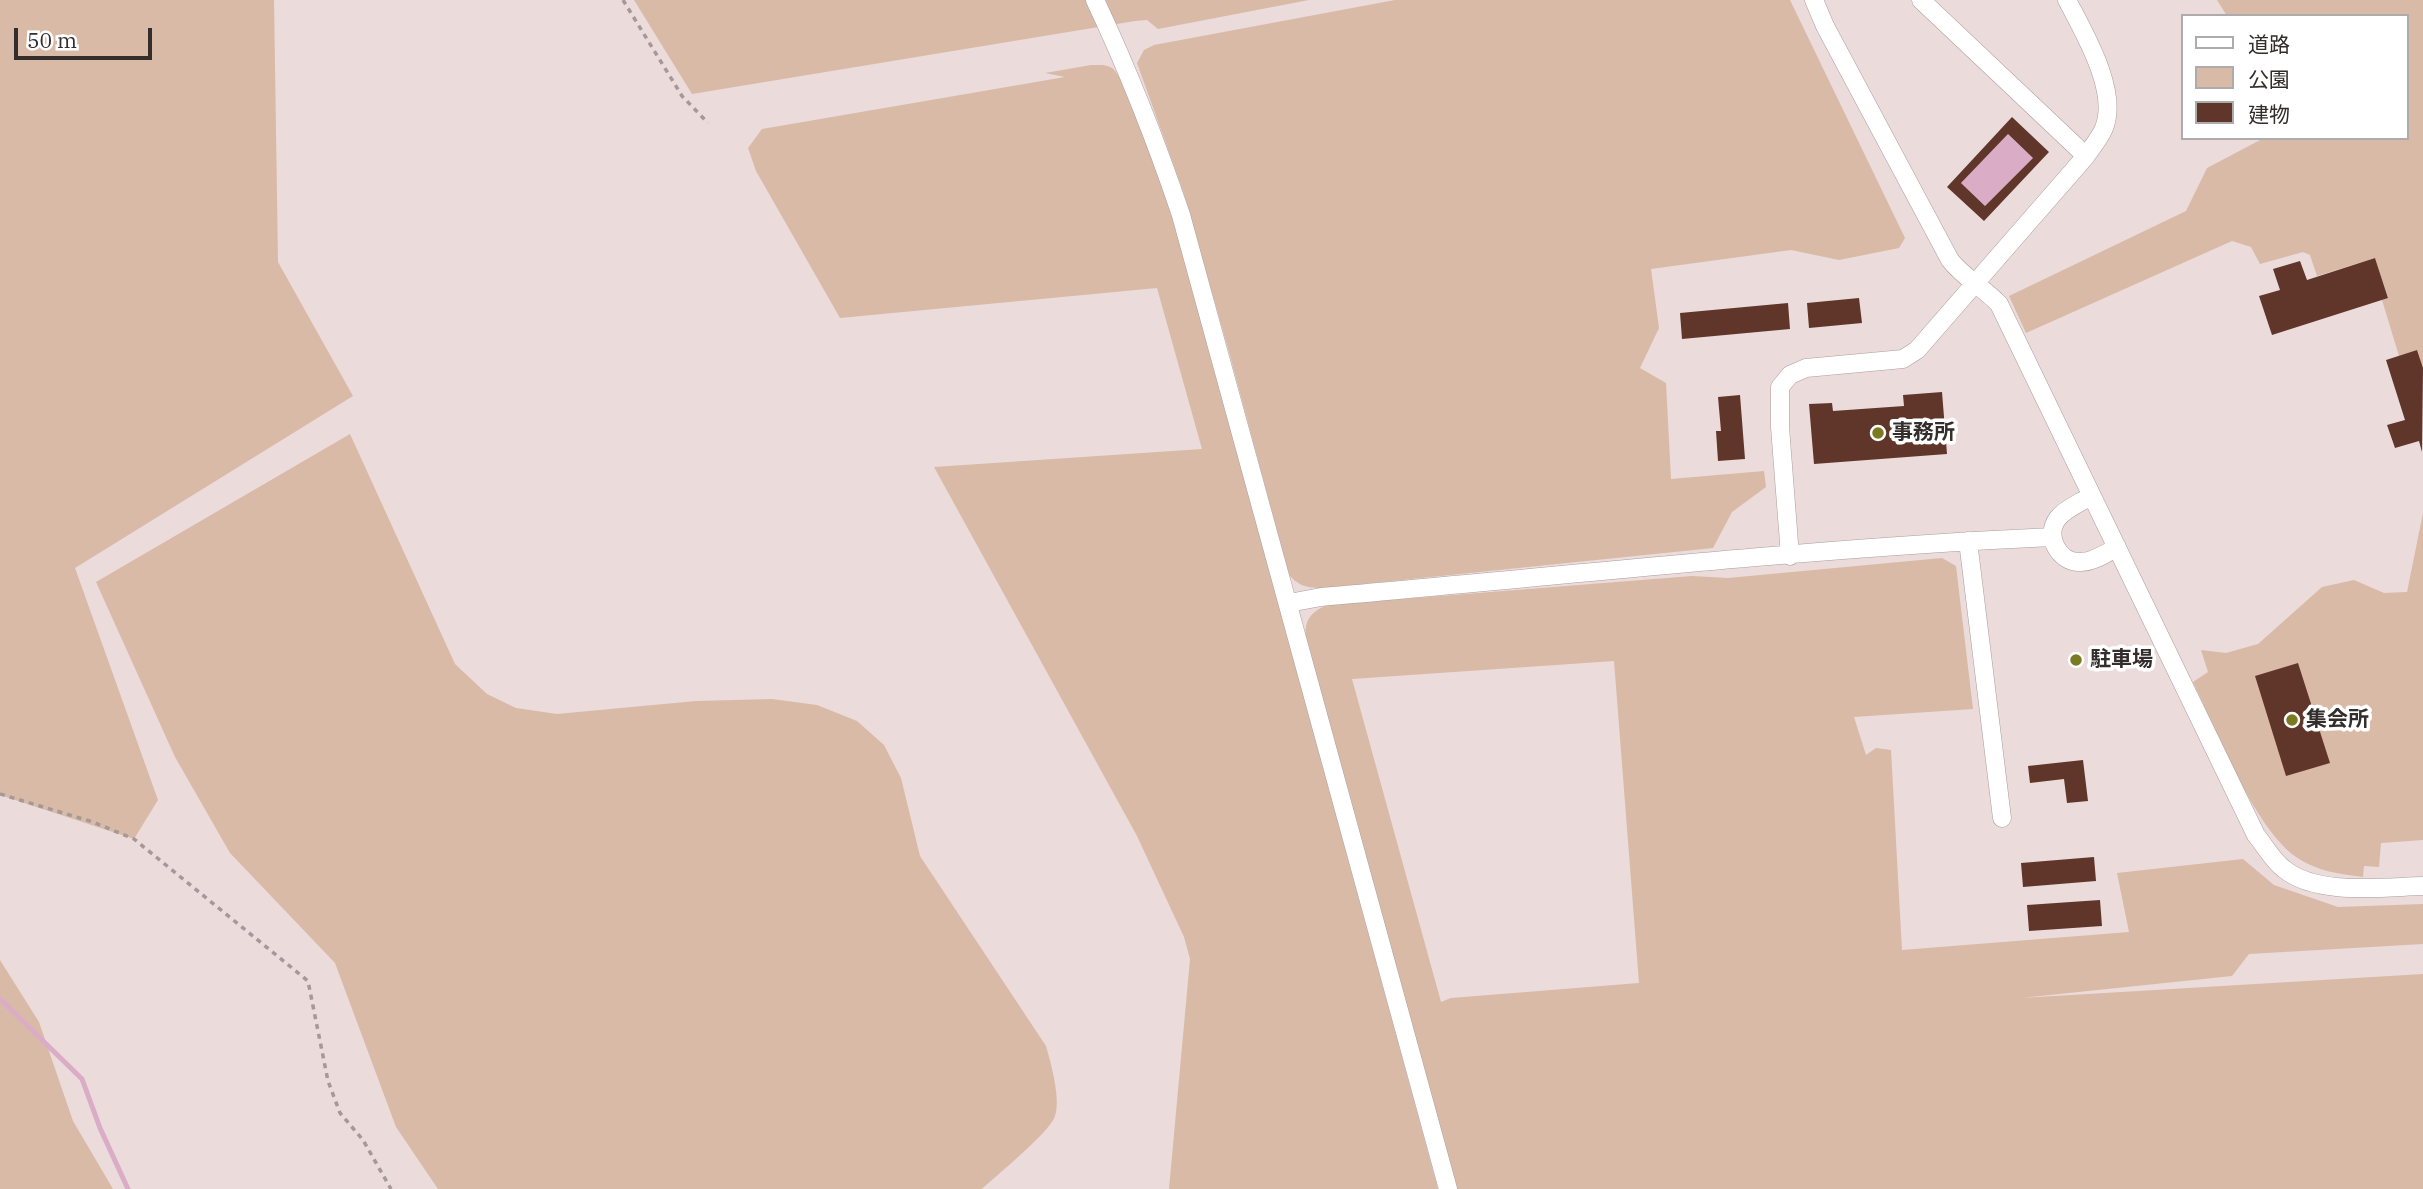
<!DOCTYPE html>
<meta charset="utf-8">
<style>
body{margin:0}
#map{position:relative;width:2423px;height:1189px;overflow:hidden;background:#ebdbdb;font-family:"IBM Plex Serif","Noto Sans JP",serif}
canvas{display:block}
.legend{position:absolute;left:2181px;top:14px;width:228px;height:126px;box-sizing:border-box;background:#fff;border:2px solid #adabab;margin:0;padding:9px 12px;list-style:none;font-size:21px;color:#332d2c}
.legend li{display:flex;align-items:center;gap:14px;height:35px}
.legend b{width:35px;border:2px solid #adabab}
.scale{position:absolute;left:14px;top:28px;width:138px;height:32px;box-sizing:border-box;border:4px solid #332d2c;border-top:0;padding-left:9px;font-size:21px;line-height:24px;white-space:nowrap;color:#332d2c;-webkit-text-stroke:5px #fff;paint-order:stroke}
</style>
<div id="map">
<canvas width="2423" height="1189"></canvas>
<ul class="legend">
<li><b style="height:9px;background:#fff"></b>道路</li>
<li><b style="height:19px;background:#d9baa6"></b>公園</li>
<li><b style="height:19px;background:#60362a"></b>建物</li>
</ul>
<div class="scale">50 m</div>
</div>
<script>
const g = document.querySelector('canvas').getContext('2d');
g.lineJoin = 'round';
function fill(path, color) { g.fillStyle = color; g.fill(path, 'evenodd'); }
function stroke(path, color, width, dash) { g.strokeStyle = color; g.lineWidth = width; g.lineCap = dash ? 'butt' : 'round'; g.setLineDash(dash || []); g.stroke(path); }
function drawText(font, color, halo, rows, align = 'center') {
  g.font = font + ' "IBM Plex Serif","Noto Sans JP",serif'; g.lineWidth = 7; g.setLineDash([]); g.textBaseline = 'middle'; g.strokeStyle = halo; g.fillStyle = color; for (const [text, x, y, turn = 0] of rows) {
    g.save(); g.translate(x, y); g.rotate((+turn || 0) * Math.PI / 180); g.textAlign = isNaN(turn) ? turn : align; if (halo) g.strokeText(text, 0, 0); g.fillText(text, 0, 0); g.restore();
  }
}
fill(new Path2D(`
 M0,0H274L278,262L353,396L75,568L158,800L134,839L0,795Z
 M634,0H1309L1158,29L1147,20L1135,21L692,94Z
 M1395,0H1790L1905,238L1899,248L1839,260L1791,250L1651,269L1659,328L1640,368L1666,383L1671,479L1764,471L1766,487L1732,512L1713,548L1324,588C1308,588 1300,587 1289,575L1229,352L1183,191L1137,63L1144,50L1154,45Z
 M2217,0H2423V368L2417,350L2399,356L2382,300L2388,297L2375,258L2317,276L2310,255L2303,252L2260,264L2251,247L2232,241L2026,333L2009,296L2186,211L2207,168L2264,138H2407V16H2227Z
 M1091,65C1098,65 1106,64 1112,68C1127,78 1163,187 1171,210L1438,1189H1169L1190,959L1184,937L1137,836L934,467L1202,449L1157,288L840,318L756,171L748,148L762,129L1065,77L1045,73Z
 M350,434L455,664L487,694L516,708L557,714L696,701L772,699L817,705L857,721L884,745L901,778L920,856L1046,1046C1051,1063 1061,1100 1055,1116C1051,1131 996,1176 982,1189H438L396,1127L335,963L230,853L175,757L96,582Z
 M2423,513V840L2381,843L2379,867L2364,866L2363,877C2339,874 2316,871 2296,857C2253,826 2217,731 2193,682L2208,672L2201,650L2226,653L2258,644L2322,587L2354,580L2384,593L2407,592Z
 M1942,558L1956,566L1973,709L1854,717L1866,755L1876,748L1891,750L1902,950L2129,932L2117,873L2243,859L2274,885L2338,907L2423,904V944L2249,954L2232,976L2021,998L2423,974V1189H1457L1306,638C1304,620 1311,612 1327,605L1692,576L1728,578ZM1614,661L1639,983L1451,998L1441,1002L1352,679Z
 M0,960L39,1022L73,1121L113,1189H0Z`), '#d9baa6');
fill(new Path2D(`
 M2008,134L2033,158L1985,206L1961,183Z`), '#daacc6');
stroke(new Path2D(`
 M0,999L82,1079L100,1128L128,1189`), '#daacc6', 5);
fill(new Path2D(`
 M2012,117L2049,152L1984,221L1947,187ZM2008,134L2033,158L1985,206L1961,183Z
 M2375,258L2388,298L2272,335L2259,296L2280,290L2273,269L2300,261L2307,280Z
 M1859,298L1862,323L1809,328L1807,303Z
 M1788,303L1790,329L1682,339L1680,313Z
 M2417,350L2423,368L2422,452L2419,441L2395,448L2387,425L2405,420L2386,360Z
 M1942,392L1947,454L1814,464L1809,404L1832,403L1833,411L1904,406L1903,395Z
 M1740,395L1745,459L1718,461L1716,431H1721L1718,397Z
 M2298,663L2330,763L2286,776L2255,676Z
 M2083,760L2088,801L2067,803L2064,779L2030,783L2028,766Z
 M2094,857L2096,881L2023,887L2021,863Z
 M2100,900L2102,926L2029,931L2027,905Z`), '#60362a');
const minor = new Path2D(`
 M1095,0C1128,70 1156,141 1181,215L1448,1189
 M1814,0L1825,26L1950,260C1965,279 1983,287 1999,304L2256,835C2265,846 2273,861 2284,869C2317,896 2383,887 2423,886
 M1921,0L2086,156
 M2091,496C2080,503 2066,508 2058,518C2044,536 2059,563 2081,562C2093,562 2107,553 2117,547
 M1968,541L2002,818
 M1790,556L1780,427V387L1790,375L1806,368L1903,359L1917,350L2086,156C2092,147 2100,138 2104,128C2119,91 2084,33 2067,0
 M1289,603L1321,597C1564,576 1808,548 2052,537`);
stroke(minor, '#ac9d9c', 19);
stroke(new Path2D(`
 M623,0L682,96L708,123
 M0,794L93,822L134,839L308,981L328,1081L340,1113L363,1140L391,1189`), '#a49898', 3.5, [5, 5]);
stroke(minor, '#fff', 18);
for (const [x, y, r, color] of [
 [1878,433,7,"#7b7a22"],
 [2076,660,7,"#7b7a22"],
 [2292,720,7,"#7b7a22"]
]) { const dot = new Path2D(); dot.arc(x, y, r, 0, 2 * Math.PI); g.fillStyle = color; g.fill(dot); stroke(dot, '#fff', 2.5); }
drawText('bold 21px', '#332d2c', '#fff', [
 ["事務所",1892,433],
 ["駐車場",2090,660],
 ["集会所",2306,720]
], 'left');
</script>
